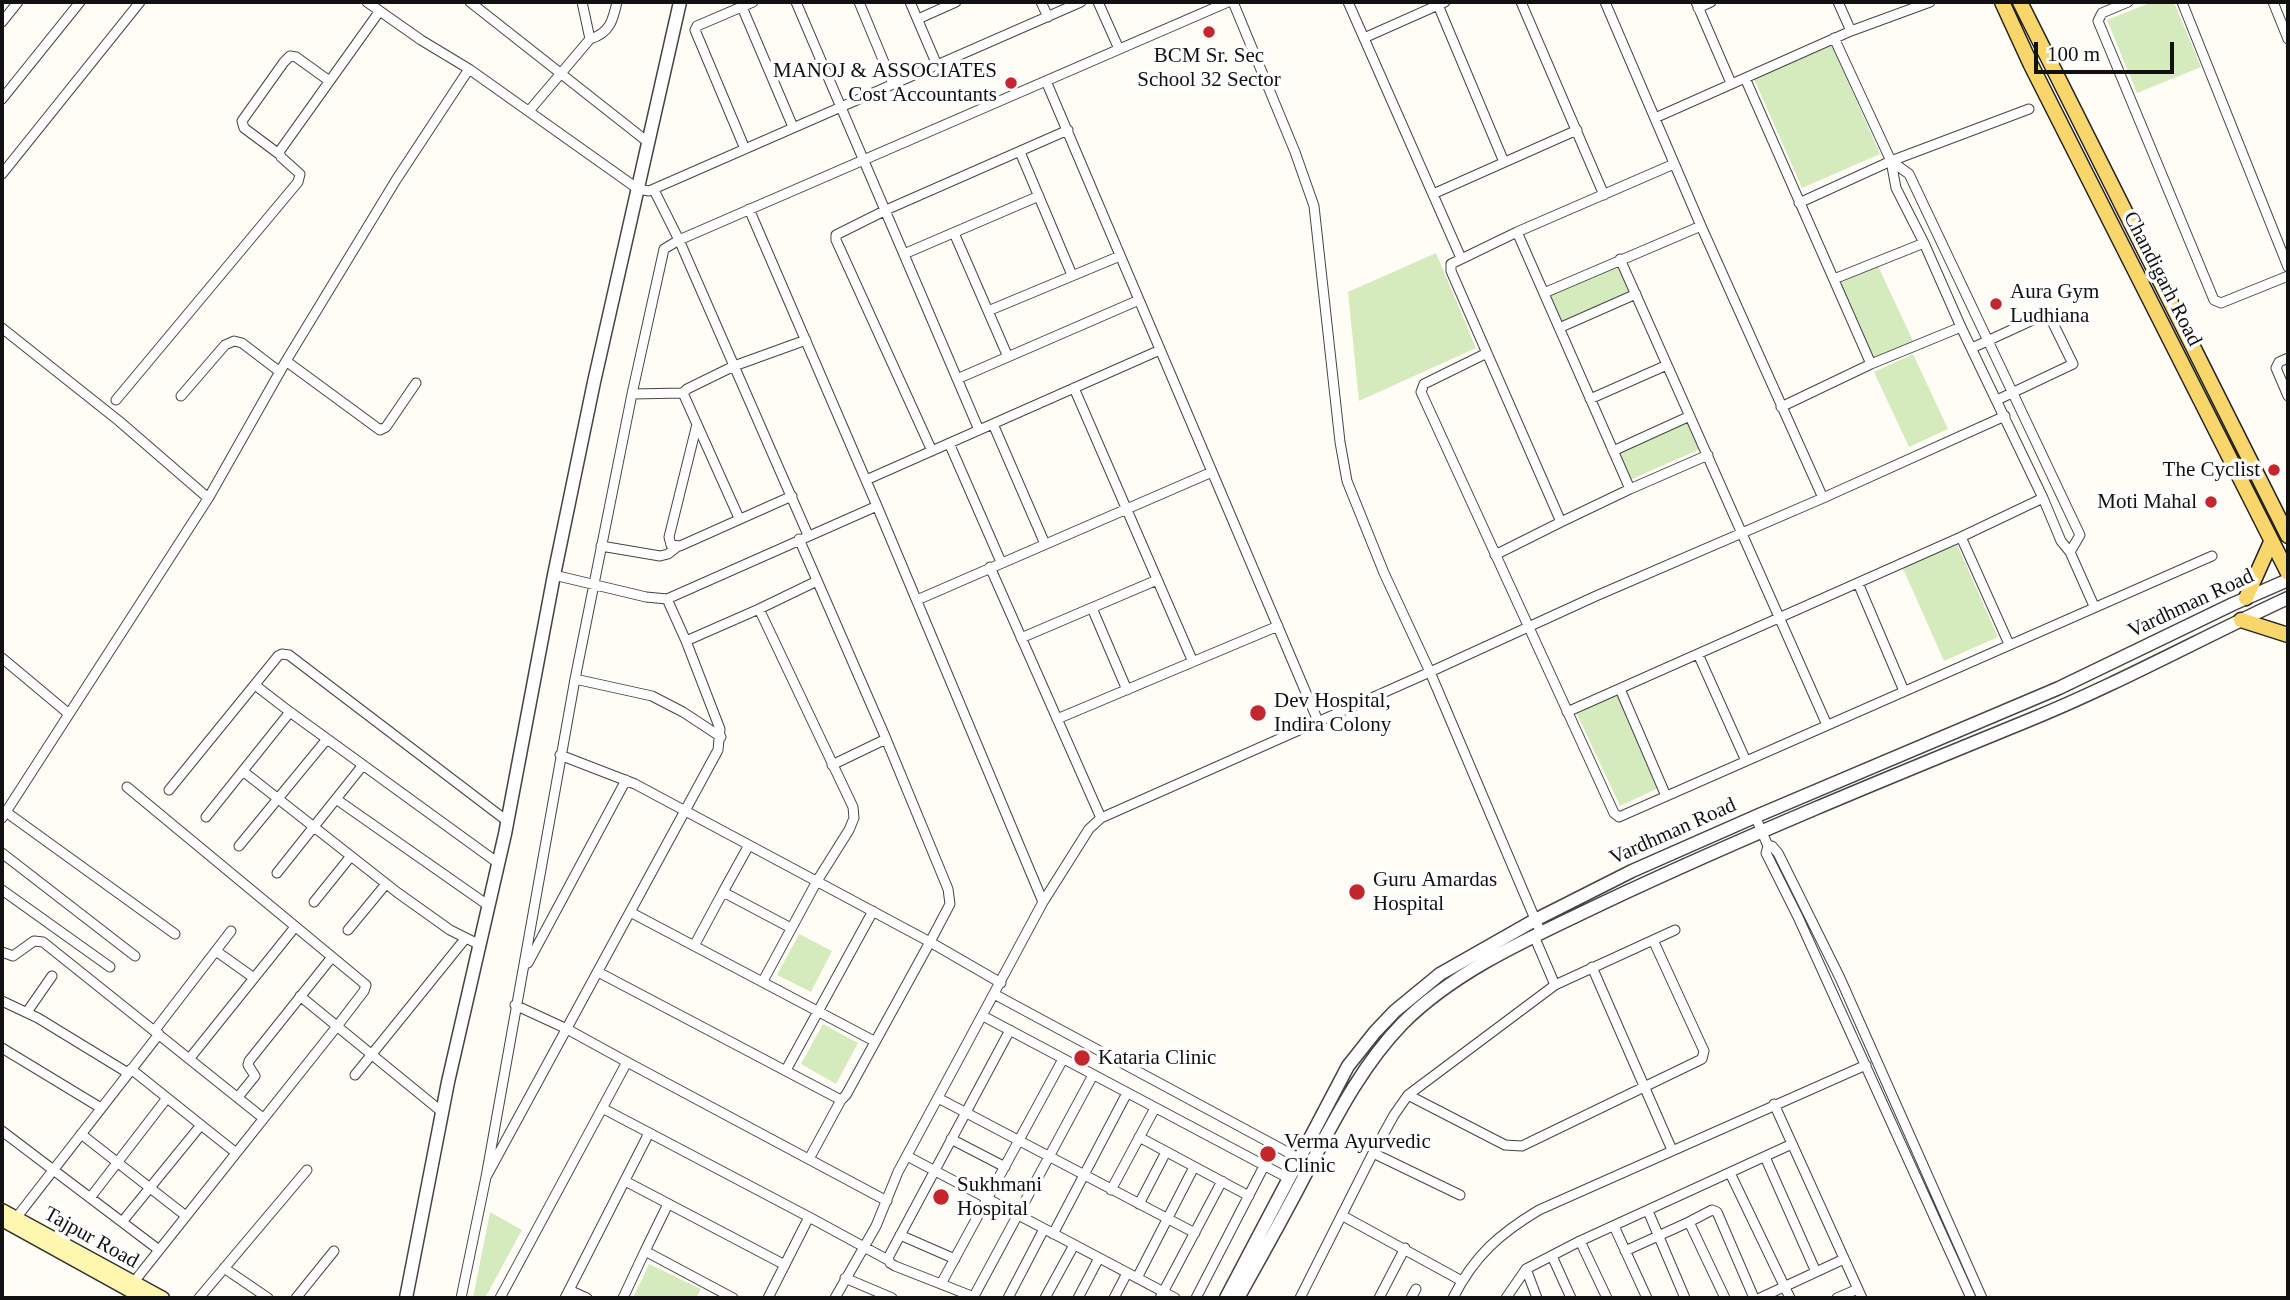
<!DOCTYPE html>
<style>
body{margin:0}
#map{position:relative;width:2290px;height:1300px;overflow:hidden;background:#fffdf5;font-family:Georgia,serif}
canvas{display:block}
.frame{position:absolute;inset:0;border:4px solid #111;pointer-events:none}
.scale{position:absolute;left:2034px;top:42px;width:140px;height:32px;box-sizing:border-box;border:4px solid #111;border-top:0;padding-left:9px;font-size:21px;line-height:24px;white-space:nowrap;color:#111;-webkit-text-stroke:5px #fff;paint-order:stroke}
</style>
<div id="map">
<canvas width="2290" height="1300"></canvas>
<div class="frame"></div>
<div class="scale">100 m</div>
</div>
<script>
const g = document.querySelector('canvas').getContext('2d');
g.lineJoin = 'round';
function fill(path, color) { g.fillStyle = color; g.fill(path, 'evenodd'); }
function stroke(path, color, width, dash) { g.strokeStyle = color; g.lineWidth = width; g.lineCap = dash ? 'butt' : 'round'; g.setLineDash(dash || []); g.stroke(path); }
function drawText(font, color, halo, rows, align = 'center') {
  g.font = font + ' Georgia,serif'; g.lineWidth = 7; g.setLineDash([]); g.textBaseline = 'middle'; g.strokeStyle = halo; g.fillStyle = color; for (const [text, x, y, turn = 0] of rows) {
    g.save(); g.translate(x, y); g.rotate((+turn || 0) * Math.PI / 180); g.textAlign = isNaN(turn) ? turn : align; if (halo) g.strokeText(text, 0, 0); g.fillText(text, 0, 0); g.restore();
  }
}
fill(new Path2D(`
 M2152,2H2174L2201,67L2137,93L2107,20Z
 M1832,45L1880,154L1802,188L1754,79Z
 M1436,253L1476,348L1359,401L1348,292Z
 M1618,265L1630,292L1562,322L1550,295Z
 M1878,266L1913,341L1874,359L1839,283Z
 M1913,354L1948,429L1909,447L1874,372Z
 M1688,422L1700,449L1630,480L1618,454Z
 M1955,540L1998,637L1944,661L1901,564Z
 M1620,692L1663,786L1620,806L1576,712Z
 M799,934L832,951L811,992L777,975Z
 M823,1024L858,1043L836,1084L801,1064Z
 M490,1212L522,1230L485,1298H473Z
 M649,1264L701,1289L696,1298H633Z`), '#d5ebbd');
const minor = new Path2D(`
 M470,2L649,143
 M796,2L979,430
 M859,2L893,84
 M910,2L937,65
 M1041,2L1048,17
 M1098,2L1119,49
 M1233,2L1295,152L1314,206L1340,442L1347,481L1384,573L1430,672L1541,933
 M1348,2L1461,258
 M1521,2L1604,195
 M1605,2L1701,226L1823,498
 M1696,2L1731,83
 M1838,2L1851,31
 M2128,2L2102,13L2098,21L2214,300L2221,303L2288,276
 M2182,2L2288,267
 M2273,2L2288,39
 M1438,5L1504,162
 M742,7L793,127
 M1698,8L1711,2
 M918,19L956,2
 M2,22L18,2
 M1364,38L1445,2
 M1834,38L1891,161L1896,188L1924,243L1961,327L2043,498L2061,541L2070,552L2094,606
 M590,39C610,33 613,20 617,2
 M469,69L638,189L649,191L1081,2
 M1745,78L1871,364
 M1046,81L1318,721
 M2,99L80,2
 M529,111L590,39L582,2
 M1655,118L1851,31L1930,2
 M745,149L695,30L697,26L753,2
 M1020,152L1072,275
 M279,154L244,128L242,121L284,62L290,56L296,57L328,80
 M1891,161L1909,174L2080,535L2070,552
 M2,174L140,2
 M654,190L679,240L808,535
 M1433,194L1577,130
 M1799,203L1891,161L2029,109
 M749,209L877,506L1043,902
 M1517,232L1630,489
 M954,233L1008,357
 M904,254L1039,196
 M1620,259L1827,725
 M1834,279L1924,243
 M1544,293L1701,226
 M988,311L1120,256
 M2,328L119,421L208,498
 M1559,328L1636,294
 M1972,348L2048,313L2073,364L1997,400
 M1487,353L1424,384L1421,392L1614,813L1619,817L2212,556
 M2288,358L2279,362L2276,368L2288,396
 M286,361L380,430L386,427L416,383
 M957,379L1139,300
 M1074,388L1193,662
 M632,394L683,393
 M181,396L225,345L234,341L242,343L280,372
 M1590,399L1667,365
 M116,400L298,182L300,174L281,157L279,152L379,12
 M1781,407L1871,364L1961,327
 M697,424L669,537L671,545L680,546L792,496
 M993,424L1045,544
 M949,443L1001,562
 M932,451L836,240V235L886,210L1068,130
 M1613,451L1690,416
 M866,480L1160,350
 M739,518L683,393L687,389L734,366L806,340
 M1561,522L1630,489L1708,455
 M1961,537L2009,644
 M799,539L884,734L948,889L950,904L930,942L1001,983
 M601,546L660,556L668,554L677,547
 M1495,555L1561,522L1451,271V264L1517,232L1674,164
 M990,567L1101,818
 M554,575L646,597L667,599L877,506
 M1858,583L1904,691
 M917,600L1212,472
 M1092,608L1127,690
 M759,609L817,581
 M1021,638L1157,580
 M686,641L759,609L853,807L854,818L849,830L817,881L763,981
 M1698,654L1746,761
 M2,658L69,714
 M575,679L652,696L683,712L721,737
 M255,685L290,712
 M1620,689L1666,796
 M1567,712L1961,537L2043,498
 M1057,719L1278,626
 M560,755L635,784L930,942L846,1095L841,1100L598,972
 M832,765L886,739
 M244,772L398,893L450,930L480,945
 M127,787L366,985L364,991L338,1025L133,1283
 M169,790L278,656L282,654L289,655L507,821
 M336,799L489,906
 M6,812L175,934
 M1755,816L1768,846L1766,853L1798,917L1971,1298
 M206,817L290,712L498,863
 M2,818L209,497L286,361L396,180L469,69L421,40L367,2
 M239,846L327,739
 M1768,846H1772L1778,853L1840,978L1982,1298
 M2,853L135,956
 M277,873L363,765
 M2,890L110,967
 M723,892L749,845
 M314,902L351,856
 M630,912L874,1041
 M348,930L386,884
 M1534,936L1555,985
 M694,946L723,892L791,928
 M216,951L254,978
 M2,952L13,956L34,941L43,942L263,1118
 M528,963L626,780
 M1592,967L1672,1150
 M994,994L1304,1161
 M300,996L442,1112
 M2,1001L38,1018L128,1073
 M515,1005L567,1029L627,1062
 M27,1012L52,976
 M983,1016L1288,1178
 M155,1030L231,931
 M2,1048L101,1108
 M190,1058L295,927
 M786,1070L873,911
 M355,1075L465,939
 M1408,1095L1505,1145L1522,1146L1702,1059L1704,1051L1653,940
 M238,1097L255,1076L248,1065L249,1061L332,957
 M938,1098L1195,1233
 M1774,1104L1862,1298
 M602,1108L809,1217L768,1298
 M201,1125L235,1152
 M2,1131L159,1250
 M81,1134L186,1216
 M1139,1137L1249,1196
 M951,1139L1005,1167
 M1373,1153L1460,1195
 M907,1156L1175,1298
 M1765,1157L1816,1272
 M809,1159L841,1100
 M1730,1173L1790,1298
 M486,1177L575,679L632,394L664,249L679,240L1228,2
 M625,1181L785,1265
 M1111,1190L1155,1108
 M90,1198L167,1098
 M1139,1204L1166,1152
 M1648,1211L1685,1298
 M1343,1216L1462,1281
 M809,1217L888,1260
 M16,1218L159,1034
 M122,1222L201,1125L131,1069
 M1614,1226L1647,1298
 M1053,1234L1127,1093
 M900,1235L955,1259
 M1580,1241L1607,1298
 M645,1251L668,1204
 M1625,1251L1689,1222
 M1552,1256L1571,1298
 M224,1268L268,1298
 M845,1278L892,1298
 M1137,1278L1194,1167
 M941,1284L1063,1059
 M569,1290L587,1298
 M974,1297L895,1266L890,1263L888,1258L1010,1030
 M199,1298L307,1170
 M296,1298L334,1251
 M461,1298L486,1177L718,750L720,729L686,641L667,599
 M500,1298L627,1062L887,1201
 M565,1298L649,1133
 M623,1298L645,1251L733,1298
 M835,1298L876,1226L898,1172L1043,902L1089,829L1101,818L1430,672L1596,596L1823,498L2005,416
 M973,1298L1093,1075
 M1008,1298L1044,1229
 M1045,1298L1074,1245
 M1078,1298L1099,1258
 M1114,1298L1127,1273
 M1160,1298L1222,1181
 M1196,1298L1264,1166
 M1300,1298L1373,1153L1394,1115L1408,1095L1555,985L1675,930
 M1379,1298L1405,1248
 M1411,1298L1416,1289
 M1453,1298C1474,1256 1499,1234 1539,1210L1866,1065
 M1506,1298L1526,1269
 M1537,1298L1526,1269L1580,1241L1792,1144
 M1725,1298L1689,1222L1712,1210L1717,1212L1754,1298
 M1760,1298L1844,1259
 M1837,1298L1858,1289`);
const tertiary = new Path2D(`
 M406,1298L448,1082L505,834L554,575L594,382L680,2
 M1226,1298L1348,1066L1375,1032L1395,1011L1440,974L1535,920L1632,871L1759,815L2059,688L2233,604L2288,580
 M1238,1298C1260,1258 1283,1218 1304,1177C1333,1123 1360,1067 1403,1023C1458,968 1535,936 1605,902C1743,837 1885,779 2027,721C2116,685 2201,638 2288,598`);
const secondary = new Path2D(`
 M2,1210L163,1298
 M2,1220L143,1298`);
const primary = new Path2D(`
 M2002,2L2031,65L2288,573
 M2020,2L2288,536
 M2246,598L2271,542
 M2241,620L2288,635`);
stroke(minor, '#444', 11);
stroke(tertiary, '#444', 15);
stroke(secondary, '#333', 15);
stroke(primary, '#222', 17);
stroke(minor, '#fff', 9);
stroke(tertiary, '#fff', 12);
stroke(secondary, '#fff6b0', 12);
stroke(primary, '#f9d66b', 14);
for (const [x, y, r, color] of [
 [1209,32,7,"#c4262e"],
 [1011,83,7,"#c4262e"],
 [1996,304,7,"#c4262e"],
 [2274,470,7,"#c4262e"],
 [2211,502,7,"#c4262e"],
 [1258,713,9,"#c4262e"],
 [1357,892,9,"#c4262e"],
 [1082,1058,9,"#c4262e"],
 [1268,1154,9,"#c4262e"],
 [941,1197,9,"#c4262e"]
]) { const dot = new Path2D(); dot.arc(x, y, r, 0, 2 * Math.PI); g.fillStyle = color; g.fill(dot); stroke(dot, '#fff', 2.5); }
drawText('21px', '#111', '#fff', [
 ["BCM Sr. Sec",1209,56,"center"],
 ["School 32 Sector",1209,80,"center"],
 ["MANOJ & ASSOCIATES",997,71,"right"],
 ["Cost Accountants",997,95,"right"],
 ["Aura Gym",2010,292],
 ["Ludhiana",2010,316],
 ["The Cyclist",2260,470,"right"],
 ["Moti Mahal",2197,502,"right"],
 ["Dev Hospital,",1274,701],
 ["Indira Colony",1274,725],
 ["Guru Amardas",1373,880],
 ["Hospital",1373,904],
 ["Kataria Clinic",1098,1058],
 ["Verma Ayurvedic",1284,1142],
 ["Clinic",1284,1166],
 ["Sukhmani",957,1185],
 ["Hospital",957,1209]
], 'left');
drawText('21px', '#111', '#fff', [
 ["Chandigarh Road",2162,279,63],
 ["Vardhman Road",2191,604,-25],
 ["Vardhman Road",1673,832,-24],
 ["Tajpur Road",91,1238,29]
]);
</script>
